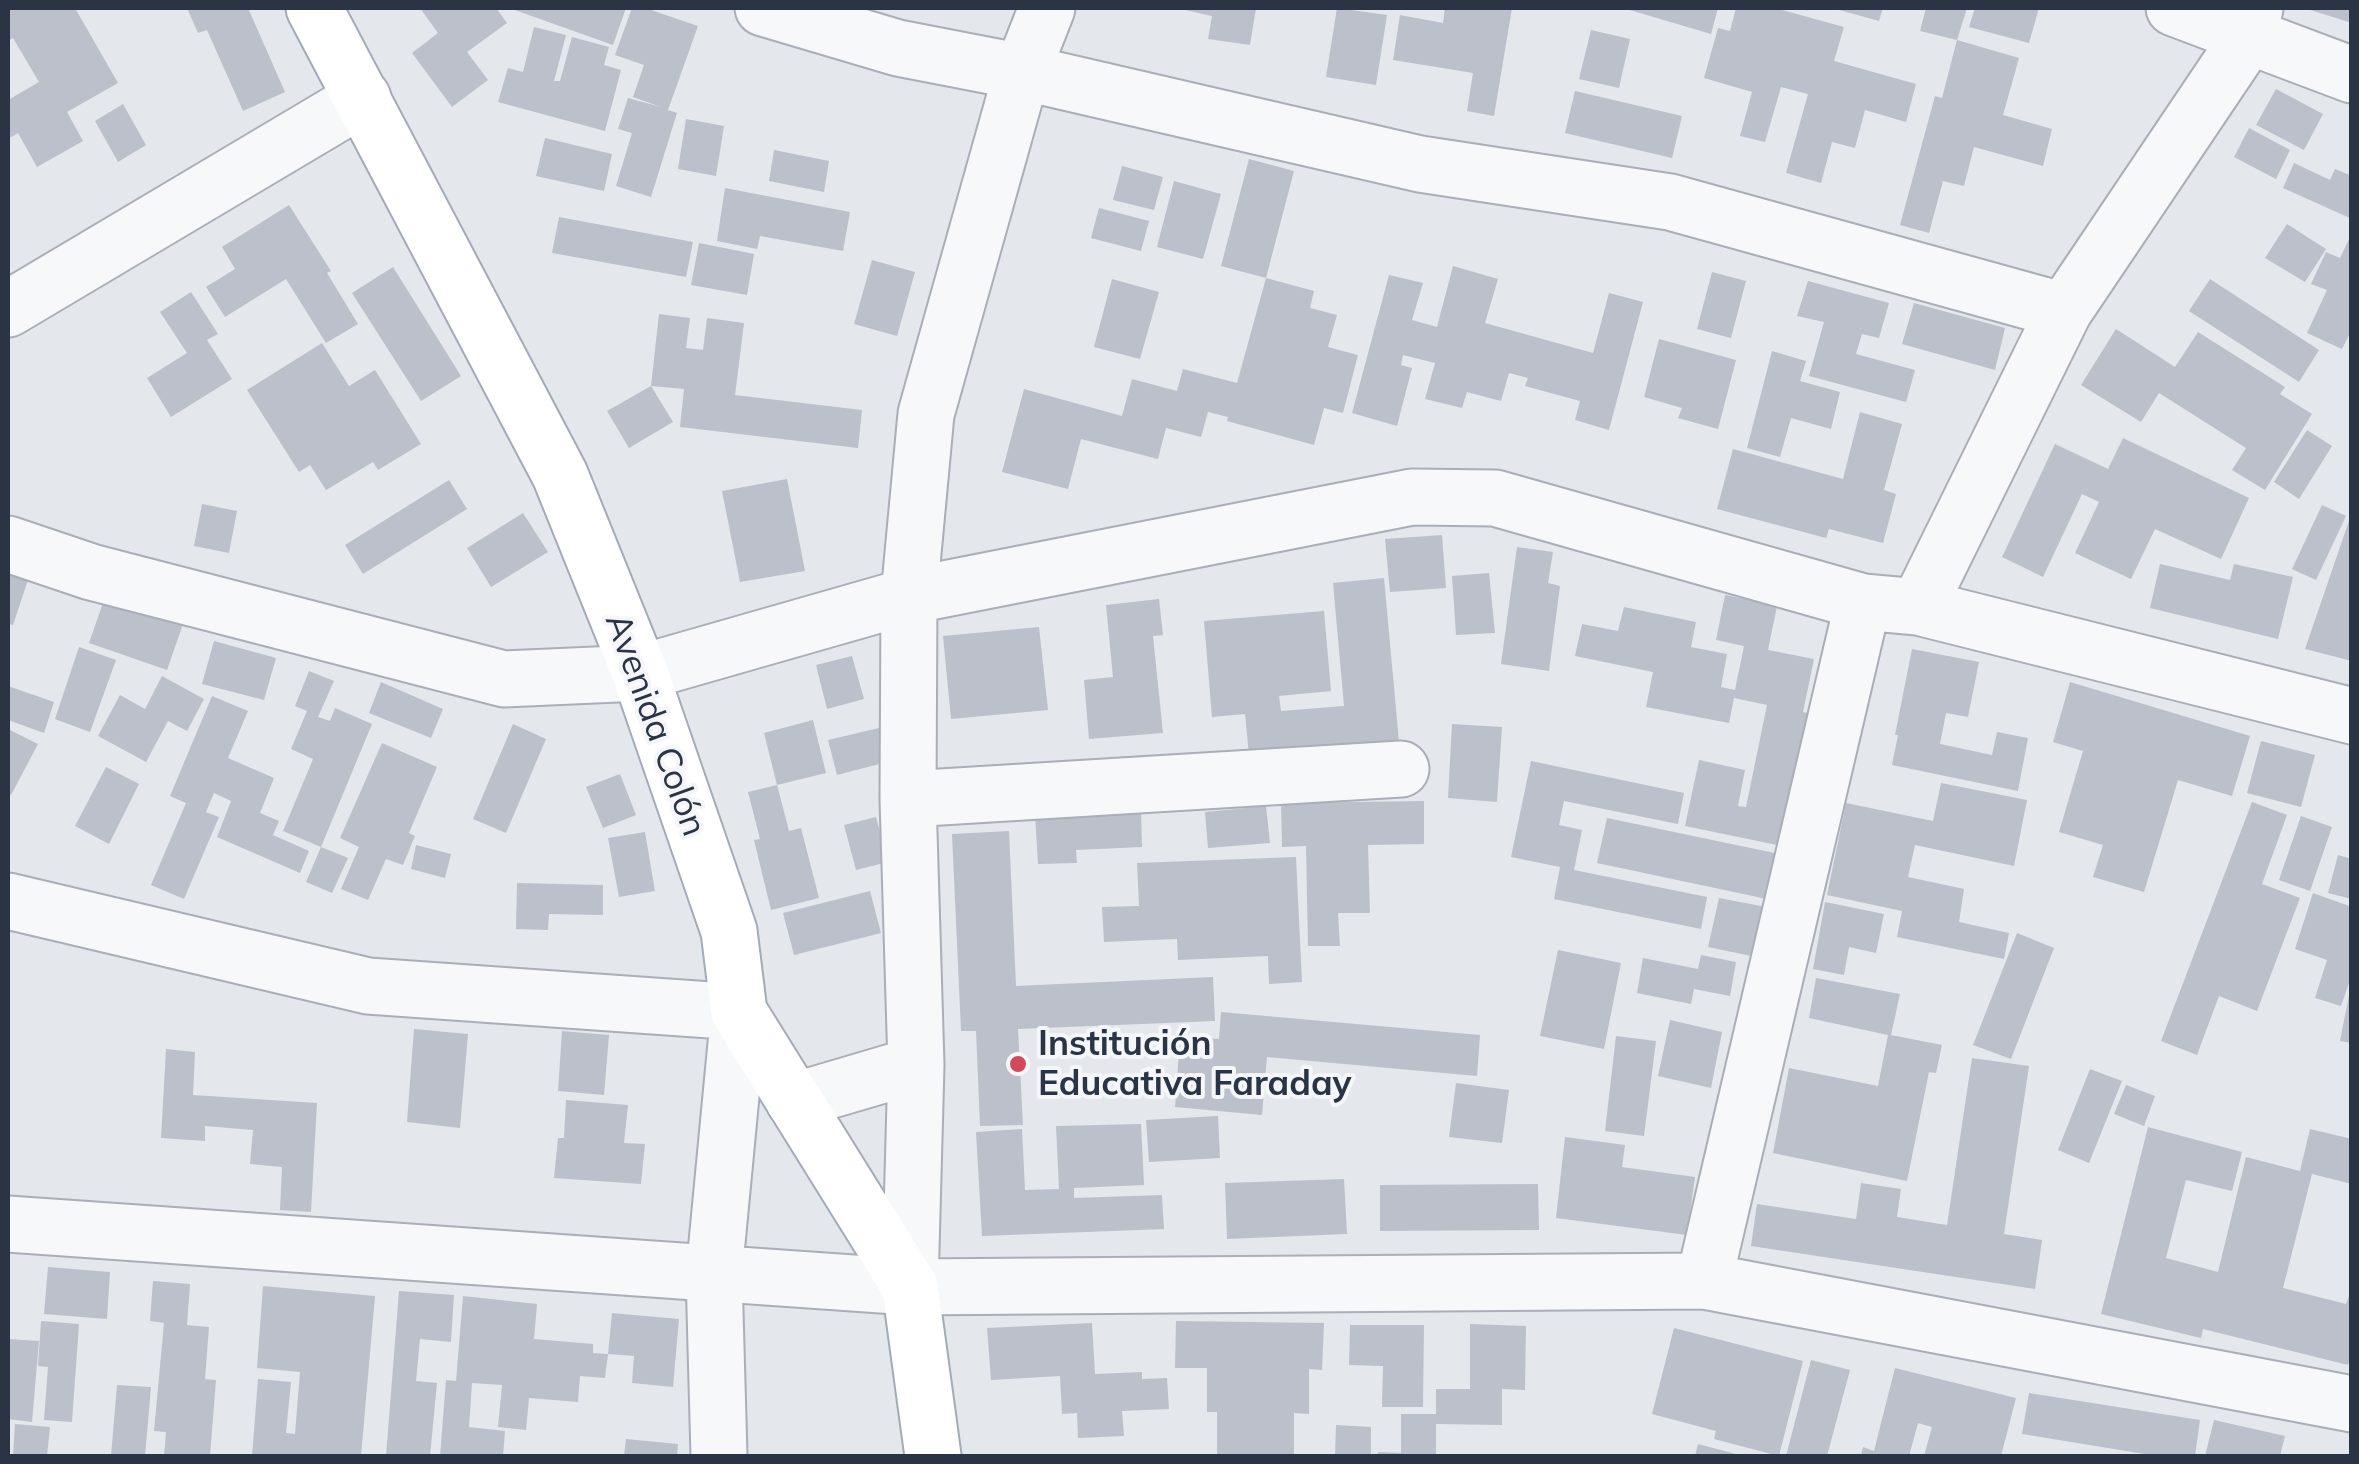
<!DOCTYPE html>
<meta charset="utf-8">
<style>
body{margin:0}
#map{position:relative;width:2359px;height:1464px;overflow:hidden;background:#e4e7ec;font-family:Mulish,sans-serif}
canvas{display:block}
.frame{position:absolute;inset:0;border:10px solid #2b3445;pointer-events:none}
</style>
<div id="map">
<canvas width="2359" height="1464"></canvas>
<div class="frame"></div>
</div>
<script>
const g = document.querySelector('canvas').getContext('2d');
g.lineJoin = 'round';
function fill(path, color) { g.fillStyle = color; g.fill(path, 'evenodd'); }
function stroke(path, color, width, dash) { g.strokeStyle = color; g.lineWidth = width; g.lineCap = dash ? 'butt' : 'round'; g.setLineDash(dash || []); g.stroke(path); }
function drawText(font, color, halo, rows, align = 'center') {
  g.font = font + ' Mulish,sans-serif'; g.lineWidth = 8; g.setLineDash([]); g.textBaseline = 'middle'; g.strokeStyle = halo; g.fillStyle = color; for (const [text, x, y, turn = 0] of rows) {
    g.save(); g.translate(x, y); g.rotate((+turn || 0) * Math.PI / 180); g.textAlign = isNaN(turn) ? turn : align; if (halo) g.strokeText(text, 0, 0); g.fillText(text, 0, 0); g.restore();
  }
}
fill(new Path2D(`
 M8,8H75L118,83L67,112L83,141L37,167L18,133L8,139V100L39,82L13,38L8,41Z
 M187,8H248L285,92L243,111L207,30L198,33Z
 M420,8H496L507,23L467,52L488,80L452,107L412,53L438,33Z
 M509,8H626L613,45Z
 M632,8H645L698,26L668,110L677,113L651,197L616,186L632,133L618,129L628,98L661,107L633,97L644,65L615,55Z
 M1176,8H1256L1250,45L1208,39L1212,16Z
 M1337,8L1387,15L1376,85L1326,77Z
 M1445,8H1512L1494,116L1467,111L1473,73L1393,60L1400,15L1443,23Z
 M1623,8H1718L1711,34Z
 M1736,8H1775L1844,27L1834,61L1916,84L1906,122L1865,110L1855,148L1832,142L1821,183L1786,173L1808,94L1781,87L1765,142L1740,136L1752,92L1704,78L1718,28L1730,31Z
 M1832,8H1883L1879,21Z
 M1926,8H1967L1957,40L1920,31Z
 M1975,8H2039L2029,43L1969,27Z
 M2304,8H2352V23Z
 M534,27L566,35L554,81H560L572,37L609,47L604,65L621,70L605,131L498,102L508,68L523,72Z
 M1591,30L1630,39L1619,88L1579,79Z
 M1957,40L2019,58L2003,115L2052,129L2043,166L1974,147L1964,186L1943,181L1929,233L1900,225L1935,96L1942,98Z
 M2276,89L2323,114L2304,150L2256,125Z
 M1575,91L1682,116L1672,158L1565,133Z
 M123,104L146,145L118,162L95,121Z
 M686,119L724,126L716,176L678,169Z
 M2249,128L2290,150L2276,179L2234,157Z
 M545,138L612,154L604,191L536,176Z
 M774,150L829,161L824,192L769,181Z
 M1249,159L1294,171L1266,278L1314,291L1310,308L1337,315L1328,347L1358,355L1343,413L1324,408L1314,445L1227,421L1228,417L1208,412L1201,437L1166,428L1158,459L1081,439L1068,489L1002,472L1024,389L1122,416L1132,379L1177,391L1183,369L1237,383L1266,278L1221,266Z
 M2294,163L2330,180L2335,169L2352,176V219L2283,188Z
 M1122,166L1163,177L1154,210L1113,200Z
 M1174,181L1221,194L1203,259L1157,247Z
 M725,188L850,212L843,251L760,236L757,249L717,241Z
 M289,205L331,271L327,273L358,324L326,343L286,279L225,317L206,287L235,269L222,247Z
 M1099,208L1149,221L1141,251L1091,238Z
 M559,217L693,242L686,277L552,253Z
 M2287,224L2326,249L2305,282L2265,258Z
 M2352,233V329L2342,349L2307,333L2327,290L2311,284L2326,252L2340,258Z
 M699,243L754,254L747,295L691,285Z
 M872,260L915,272L897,336L854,324Z
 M1453,266L1498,279L1485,323L1593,353L1609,293L1643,302L1609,430L1575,420L1580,401L1525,386L1528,378L1509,373L1501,401L1467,392L1462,408L1425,399L1435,363L1403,355L1401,365L1412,368L1397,426L1352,413L1389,275L1423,283L1412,320L1437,327Z
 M393,267L461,376L421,401L352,293Z
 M1712,272L1746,281L1731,338L1697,329Z
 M1112,279L1159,292L1140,359L1094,347Z
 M2210,279L2319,350L2299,382L2189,311Z
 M1808,281L1889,303L1879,338L1862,334L1856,354L1915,370L1906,402L1809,376L1824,322L1797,316Z
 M191,292L218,334L207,340L232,379L171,417L147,378L187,353L160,312Z
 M1914,303L2005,328L1995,370L1902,344Z
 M659,314L690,318L686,348L703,350L707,318L744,323L735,395L862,410L858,448L680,427L684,389L651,386L673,422L629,448L607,411L651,386Z
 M2116,329L2175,367L2198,332L2285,387L2280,394L2312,414L2265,490L2232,470L2246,448L2159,393L2141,422L2081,385Z
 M1659,339L1736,360L1718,429L1678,418L1682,408L1644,397Z
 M322,343L349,386L375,370L421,444L378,470L373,462L326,490L310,465L299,472L247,390Z
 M1772,351L1806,361L1800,381L1840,392L1831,429L1791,418L1780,457L1747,448Z
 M1860,412L1902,424L1884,490L1896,494L1883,543L1829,529L1826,538L1717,509L1733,449L1843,479Z
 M2307,430L2332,446L2299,499L2274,482Z
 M2123,438L2249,498L2221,559L2155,529L2131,579L2075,553L2099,502L2082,494L2043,577L2002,557L2055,444L2108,469Z
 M787,479L805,571L740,582L722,491Z
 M449,480L467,509L363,574L345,545Z
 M202,504L237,511L229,553L194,546Z
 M2322,505L2346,516L2316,580L2292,569Z
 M523,513L548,552L491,587L467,548Z
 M2351,515H2352V661L2305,649Z
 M1442,535L1446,588L1390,592L1385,539Z
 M1517,547L1553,552L1548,583L1560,586L1549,671L1501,664Z
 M2160,564L2230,580L2234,564L2293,577L2278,639L2150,608Z
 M8,573L28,580L13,625L8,624Z
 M1489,573L1495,633L1456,635L1452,576Z
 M1384,578L1399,742L1249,755L1245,714L1212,717L1204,621L1324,611L1331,691L1279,696L1281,711L1344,706L1333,583Z
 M1725,595L1777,606L1768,650L1814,659L1803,712L1808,713L1782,846L1685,826L1699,760L1745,770L1738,806L1746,807L1767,705L1734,698L1729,723L1646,707L1653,672L1575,656L1582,624L1618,631L1624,607L1696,622L1691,647L1727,654L1721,687L1735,690L1744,646L1716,640Z
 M105,597L183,624L167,670L89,643Z
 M1159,599L1163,635L1153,636L1163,733L1089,739L1084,680L1113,677L1106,605Z
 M1039,627L1048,710L951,719L943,636Z
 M214,641L276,658L264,700L202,684Z
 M79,647L116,660L90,732L55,719Z
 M1912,649L1979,662L1968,717L1946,713L1940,744L1992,755L1997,732L2028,738L2018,791L1892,765L1898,735H1895Z
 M852,656L864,699L827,709L816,665Z
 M309,671L334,681L318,717L330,721L335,708L372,724L321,847L348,858L332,893L306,882L321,847L283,831L313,759L291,749L307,711L295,706Z
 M162,676L204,699L187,731L168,721L146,762L98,736L120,695L145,709Z
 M381,682L443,709L431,738L369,713Z
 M2070,682L2250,736L2232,796L2178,780L2144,892L2093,877L2103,845L2059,832L2083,751L2053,742Z
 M8,686L54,702L44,733L8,720Z
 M212,696L248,711L228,758L274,778L260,813L279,821L273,835L309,851L300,873L217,837L231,801L214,793L206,812L219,817L184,899L151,885L186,803L170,796Z
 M813,720L826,773L777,785L789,831L801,828L819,898L771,910L754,840L760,839L748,792L777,785L764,733Z
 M513,724L546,739L506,833L473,819Z
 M1452,724L1502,727L1497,802L1448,798Z
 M879,728L887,762L837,775L828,740Z
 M8,729L38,744L11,795L8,793Z
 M2261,741L2315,755L2301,807L2247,793Z
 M382,743L437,767L409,833L415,836L403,865L386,859L368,900L341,889L359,847L340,838Z
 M1531,761L1684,793L1678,824L1564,801L1559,825L1582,830L1574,870L1707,897L1701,929L1554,899L1560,867L1511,857Z
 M106,767L139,784L109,844L75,826Z
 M620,774L636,815L603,828L586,787Z
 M1941,783L2027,800L2014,866L1915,845L1908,877L1964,889L1959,922L2009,933L2004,959L1897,937L1902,911L1827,895L1846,803L1933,821Z
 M1424,801V844L1368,845L1370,913H1338L1340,946H1308L1306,846L1282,847L1281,803Z
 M2252,802L2287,815L2262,884L2300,898L2257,1011L2219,996L2197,1055L2161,1041Z
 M1266,806L1270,843L1208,848L1205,812Z
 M1141,810L1142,847L1076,850L1077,863L1038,864L1035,814Z
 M2301,816L2332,827L2310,891L2279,880Z
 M876,817L888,862L856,870L844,825Z
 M1607,818L1789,856L1781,902L1597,863Z
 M1009,831L1016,986L1213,977L1215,1021L1018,1029L1023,1125L980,1126L976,1031H961L952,834Z
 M645,832L655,891L619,897L608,838Z
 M416,845L451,854L445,878L411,869Z
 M2338,855L2352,859V899L2328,893Z
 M1296,857L1302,982L1269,984L1268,956L1178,960L1177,939L1104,942L1102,907L1139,906L1137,863Z
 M517,883L603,885V915L549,914L548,930L516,929Z
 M870,891L881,933L794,955L783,913Z
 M2313,893L2352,907V974L2341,1006L2315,998L2327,960L2295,949Z
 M1719,898L1766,907L1756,957L1708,947Z
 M1825,902L1884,914L1876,953L1849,947L1844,975L1813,969Z
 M2017,933L2054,948L2011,1059L1973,1045Z
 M1558,950L1621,963L1604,1049L1540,1036Z
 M1701,955L1736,962L1730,996L1694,989L1691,1004L1637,993L1643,958L1698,969Z
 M1816,978L1900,994L1891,1035L1942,1045L1936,1073L1929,1072L1907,1181L1773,1153L1789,1068L1878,1086L1888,1035L1809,1018Z
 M2350,990L2352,991V1043L2340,1041Z
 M1221,1012L1480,1035L1477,1076L1267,1057L1262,1115L1175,1107L1180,1036L1219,1039Z
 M1670,1020L1722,1032L1711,1088L1658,1076Z
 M414,1029L468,1034L460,1128L407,1122Z
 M562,1031L609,1035L604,1095L558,1091Z
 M1616,1036L1656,1041L1644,1136L1605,1131Z
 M166,1049L195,1052L193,1095L317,1103L311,1212L280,1210L282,1167L250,1164L253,1130L205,1126V1141L161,1138Z
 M1972,1058L2029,1066L2004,1234L2042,1240L2035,1289L1751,1246L1757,1204L1856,1219L1861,1183L1901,1189L1897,1217L1947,1225Z
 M2090,1069L2122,1081L2089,1163L2058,1150Z
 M1456,1083L1509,1090L1502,1143L1449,1137Z
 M2126,1085L2155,1096L2144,1126L2114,1114Z
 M566,1100L628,1105L624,1143L645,1144L641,1184L554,1178L558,1138H564Z
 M1218,1116L1220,1158L1149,1162L1146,1120Z
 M1141,1124L1144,1185L1074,1188V1198L1162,1195L1164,1229L982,1236L976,1132L1022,1129L1025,1190L1059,1189L1056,1126Z
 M2148,1127L2242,1152L2232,1191L2186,1180L2166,1258L2218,1272L2246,1157L2300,1171L2310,1129L2352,1139V1184L2312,1174L2283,1288L2346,1304L2352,1288V1351L2348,1365L2203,1329L2201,1338L2101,1314Z
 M1565,1137L1625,1145L1622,1167L1695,1177L1687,1235L1556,1218Z
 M1344,1179L1347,1234L1227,1239L1225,1183Z
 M1538,1184L1539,1230L1380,1231V1185Z
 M48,1267L110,1272L107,1319L44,1314Z
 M153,1281L190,1284L187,1325L209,1327L205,1379L216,1380L210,1456H164L166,1432L154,1431L164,1323L150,1321Z
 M263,1286L375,1296L361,1456H252L258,1379L291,1382L286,1433L295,1434L300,1372L257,1368Z
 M399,1291L454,1295L451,1342L420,1339L416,1381L437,1383L430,1456H386Z
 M463,1296L537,1304L534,1339L593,1344V1353L608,1354L612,1313L679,1319L673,1387L632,1383L634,1356L608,1354L605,1378L580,1376L578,1402L529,1398L526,1430L498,1427L502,1385L472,1383L469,1427L505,1431L503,1456H440L446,1380L456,1381Z
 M41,1321L79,1324L72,1422L44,1420L48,1367L38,1366Z
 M1176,1321L1324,1323L1322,1370L1309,1369V1414L1294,1413V1456H1217V1412H1207V1368H1175Z
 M1092,1323L1095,1374L1142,1372V1379L1167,1378L1169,1409L1122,1411L1124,1436L1078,1438L1077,1413L1062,1414L1060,1376L991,1380L987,1328Z
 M1470,1324L1526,1326L1525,1390L1502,1389V1425L1436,1424V1456H1378V1452L1401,1453V1414H1436V1389H1470Z
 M1350,1325H1424L1423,1407H1382L1383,1366L1349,1365Z
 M1674,1328L1803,1361L1779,1456L1714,1439L1716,1431L1652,1414Z
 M8,1339L39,1341L32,1422L8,1419Z
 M1811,1360L1850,1370L1827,1456H1786Z
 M1895,1368L2016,1398L2001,1456H1924L1932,1427L1918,1423L1909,1456H1861L1863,1447L1874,1451Z
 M117,1385L151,1387L145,1456H111Z
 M2029,1393L2200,1420L2195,1456H2157L2022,1434Z
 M2214,1420L2285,1436L2280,1456H2205Z
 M15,1424L50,1427L47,1456H13Z
 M1336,1425L1371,1427V1456H1335Z
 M626,1439L678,1444L677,1456H624Z
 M1698,1444L1740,1455V1456H1695Z`), '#bbc0ca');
const minor = new Path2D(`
 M763,8L898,48L1022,72L1420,164L1670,202L2064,311
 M2174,8L2352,75
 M8,309L363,98
 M8,544L91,572L504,679L640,673L909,596L1412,497L1495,498L1863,602L1918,607L2352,716
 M1918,607L2064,311L2249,36L2255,8
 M908,799L1401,769
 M8,901L368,986L739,1012L714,1274L719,1456
 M794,1101L916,1065
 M8,1224L910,1287L1704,1281L2352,1404
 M1704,1281L1863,602
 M910,1287L916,1065L908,799L909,596L926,414L1022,72L1047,8`);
const major = new Path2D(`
 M314,8L560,475L640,673L729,931L739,1012L910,1287L933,1456`);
stroke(minor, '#a9aeb7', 59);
stroke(major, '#a3abb8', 59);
stroke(minor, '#f7f8fa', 55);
stroke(major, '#fff', 55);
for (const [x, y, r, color] of [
 [1018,1064,10,"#d1495b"]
]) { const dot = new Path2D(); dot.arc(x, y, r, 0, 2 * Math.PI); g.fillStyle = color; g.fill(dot); stroke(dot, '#f4f6f9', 4); }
drawText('35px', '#2b3445', '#f4f6f9', [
 ["Avenida Colón",655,725,70]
]);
drawText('bold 35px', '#2b3445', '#f4f6f9', [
 ["Institución",1038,1044],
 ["Educativa Faraday",1038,1084]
], 'left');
</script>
